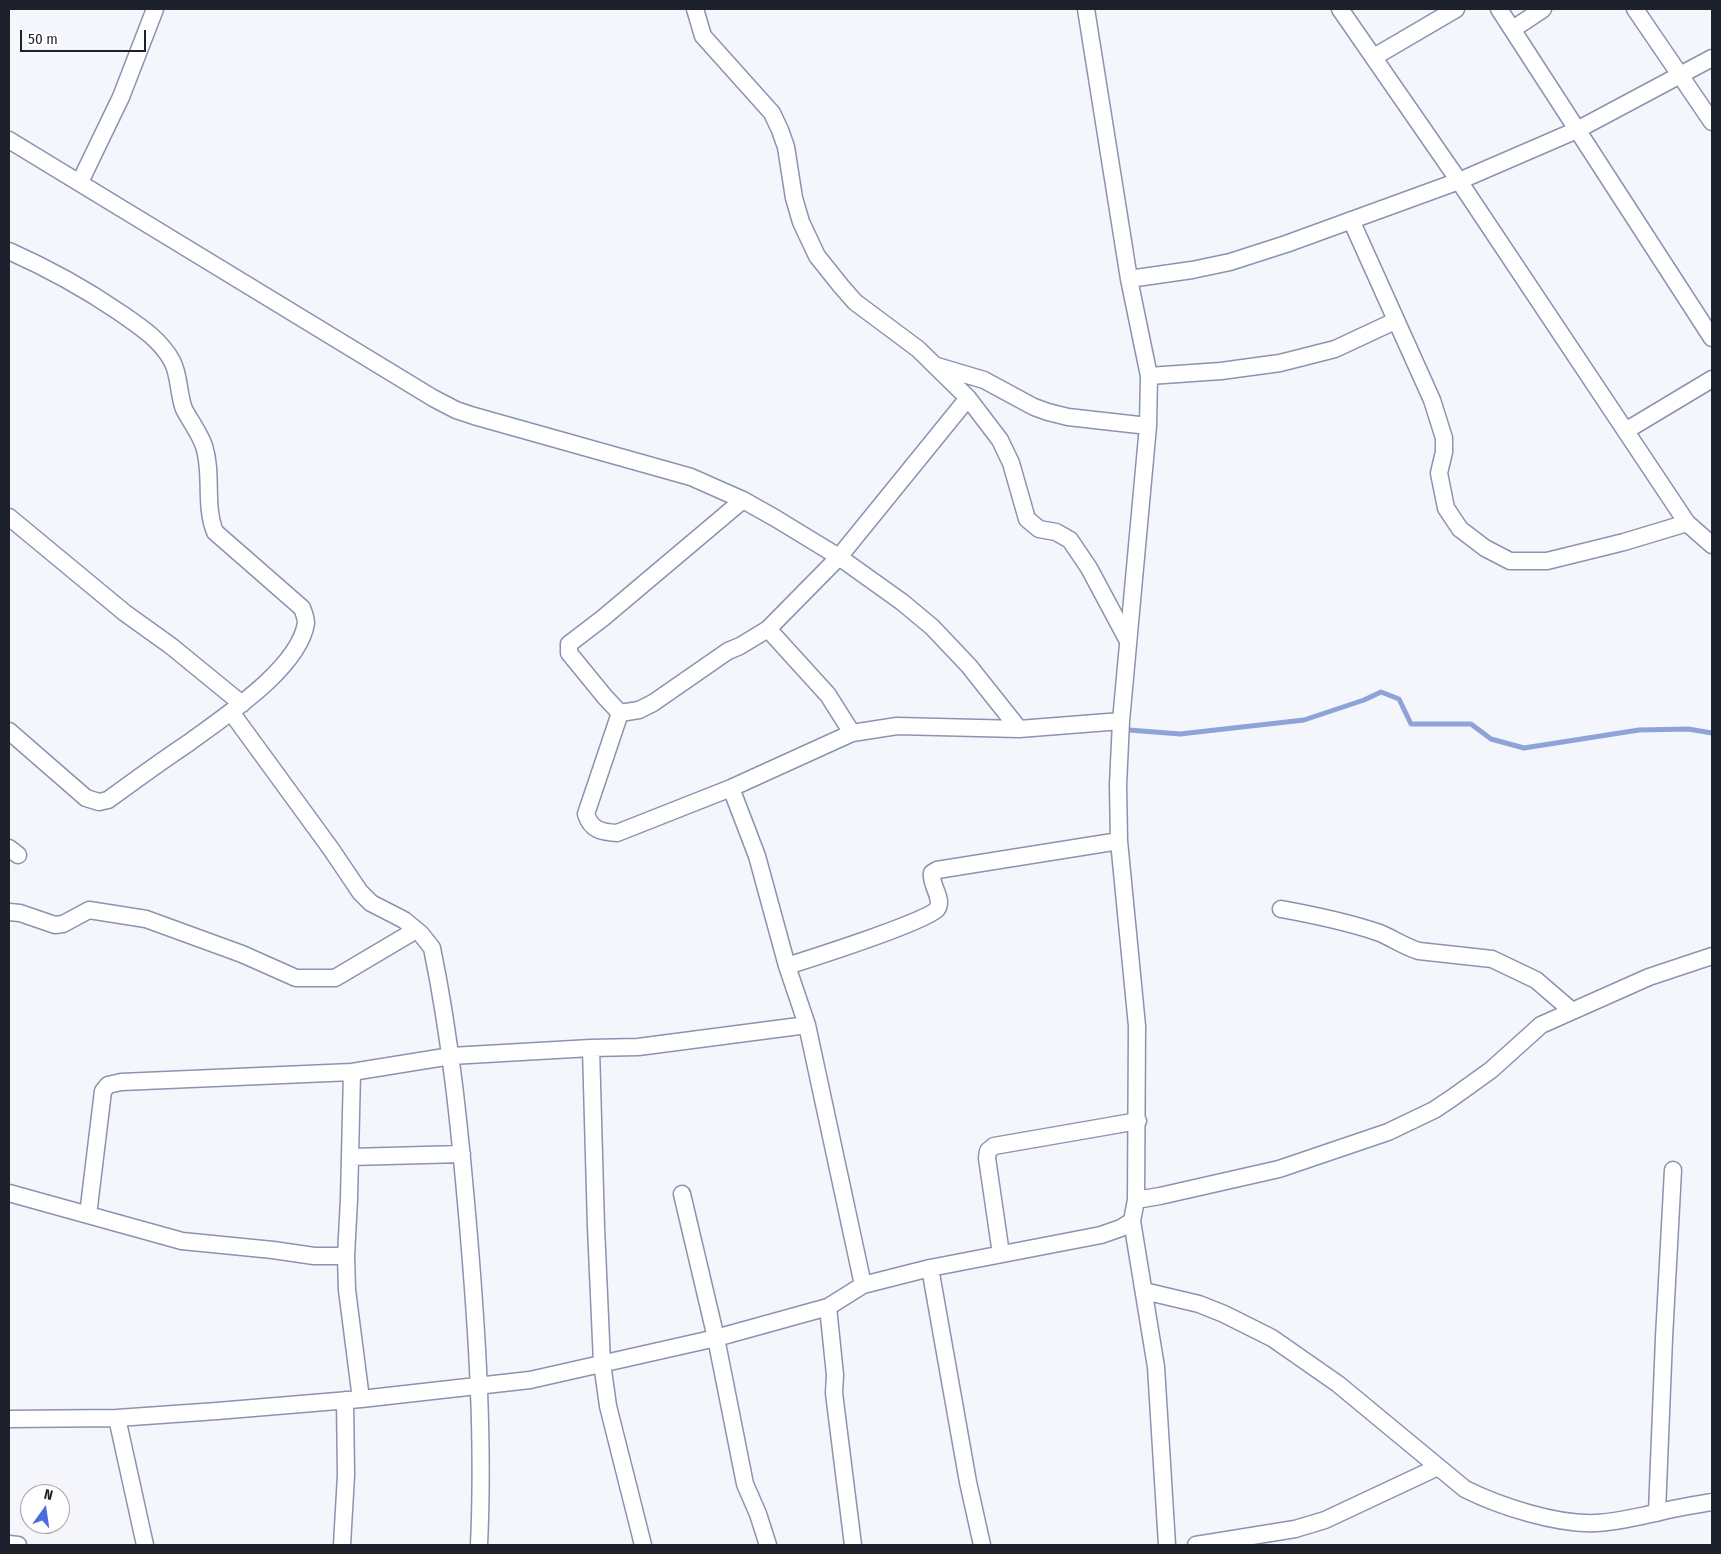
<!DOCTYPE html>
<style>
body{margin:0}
#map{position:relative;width:1721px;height:1554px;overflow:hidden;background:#f4f6fc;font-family:"Fira Sans Condensed",sans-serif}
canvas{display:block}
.frame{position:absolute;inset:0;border:10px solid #1d212c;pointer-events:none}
.north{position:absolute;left:20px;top:1484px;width:50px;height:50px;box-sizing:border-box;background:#fff;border:1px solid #a5a6ab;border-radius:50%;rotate:14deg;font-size:14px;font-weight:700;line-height:20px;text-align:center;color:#1d212c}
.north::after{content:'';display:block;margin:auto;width:18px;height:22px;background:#4b6bdf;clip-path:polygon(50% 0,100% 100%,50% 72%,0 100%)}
.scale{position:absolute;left:20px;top:30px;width:126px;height:22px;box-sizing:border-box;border:2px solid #1d212c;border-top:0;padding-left:6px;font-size:15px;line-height:18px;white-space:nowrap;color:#1d212c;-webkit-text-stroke:4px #fff;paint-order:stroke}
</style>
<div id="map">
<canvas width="1721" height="1554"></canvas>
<div class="frame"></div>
<div class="north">N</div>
<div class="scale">50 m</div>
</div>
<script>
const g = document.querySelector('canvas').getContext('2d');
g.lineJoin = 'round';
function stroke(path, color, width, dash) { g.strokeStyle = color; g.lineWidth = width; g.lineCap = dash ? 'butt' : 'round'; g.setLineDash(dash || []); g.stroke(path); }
stroke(new Path2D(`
 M1129,730L1180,734L1304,720L1364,700L1381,692L1399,699L1411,724H1471L1491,739L1524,748L1639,730L1688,729L1712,733`), '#8fa3d8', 5);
const street = new Path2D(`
 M695,9L703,36L772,113L780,130L786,147L794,198L801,222L817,256L841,286L855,302L918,349L968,398L1000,440L1011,463L1027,519L1039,529L1056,532L1070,540L1089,568L1128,641
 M1340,9L1459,181L1687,523L1712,545
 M1499,9L1712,338
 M1635,9L1712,122
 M1513,29L1543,9
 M1374,57L1456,9
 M9,140L433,398L456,410L474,416L691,477L743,500L775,518L839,557L902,602L932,627L969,666L1019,729
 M80,182L121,97L155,9
 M1351,220L1432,400L1444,438V452L1439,473L1446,508L1460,529L1485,548L1510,561H1547L1624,542L1687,523
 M9,251C47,268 84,288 119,312C139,326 160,339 172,361C180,376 178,394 184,409C190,421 199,432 204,446C213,474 204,505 215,532L302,608C304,613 306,618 306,623C299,669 222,718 187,744C160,762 134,781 108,800L99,802L86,798L9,731
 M1129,279L1192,270L1230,262L1286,244L1459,181L1577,130L1712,58
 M937,366L984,380L1034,407L1048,412L1068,417L1148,426
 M1149,376L1221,371L1280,363L1335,349L1395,321
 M1627,430L1712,379
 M9,517L125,613L171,646L242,704
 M768,629L828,695L852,733
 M231,712L331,849L360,892L371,903L404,920L421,934L432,948C451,1040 460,1132 468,1225C477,1331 484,1439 479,1545
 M620,713L586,814C591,830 601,832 617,833L731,788L852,733L897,726L1019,729L1121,721
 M620,713L639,710L653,703L728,651L740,646L768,629L839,557L968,398
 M620,713L605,697L569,653V644L603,618L743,500
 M731,788L757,856L787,966L807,1025L863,1285
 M9,848L18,855
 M1281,909C1314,915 1348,922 1380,933C1394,939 1405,947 1419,951L1492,959L1536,980L1572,1011
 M9,912L20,913L55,925L63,924L89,910L146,919L242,954L296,978H335L416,930
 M787,966C809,959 929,921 937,909C944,899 930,885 932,873L937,870L1119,841
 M591,1048L596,1227L602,1363L608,1406L643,1545
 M352,1072L349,1199L346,1256L347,1290L361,1399
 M350,1157L462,1154
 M9,1193L182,1241L273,1250L314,1256H346
 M682,1194L716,1338L745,1484L758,1514L768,1545
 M1136,1200L1160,1196L1279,1169L1388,1132L1434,1110L1452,1098L1491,1070L1541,1025L1649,977L1712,956
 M88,1215L103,1091L108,1085L121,1082L352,1072L451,1056L591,1048L638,1047L807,1025
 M1132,1221L1156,1367L1167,1545
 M1001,1254L987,1158L988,1151L994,1146L1138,1121
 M930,1268L968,1482L982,1545
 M1144,1291L1199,1304L1224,1314L1272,1338L1338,1384L1465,1489C1499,1506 1557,1525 1596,1523C1617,1522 1636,1517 1656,1513C1675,1508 1694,1505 1712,1502
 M828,1307L835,1375L834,1393L853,1545
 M117,1418L145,1545
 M9,1419L117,1418L217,1411L361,1399L530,1380L716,1338L828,1307L863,1285L930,1268L1101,1235L1121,1228L1132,1221L1136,1200L1137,1026L1119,841L1118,785L1121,721L1148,426L1149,376L1129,279L1086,9
 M1657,1512L1664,1338L1673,1170
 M9,1544L18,1545
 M342,1545L346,1475L345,1400
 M1196,1545L1295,1529L1325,1520L1438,1467`);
stroke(street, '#8994b0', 19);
stroke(street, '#fff', 16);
</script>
